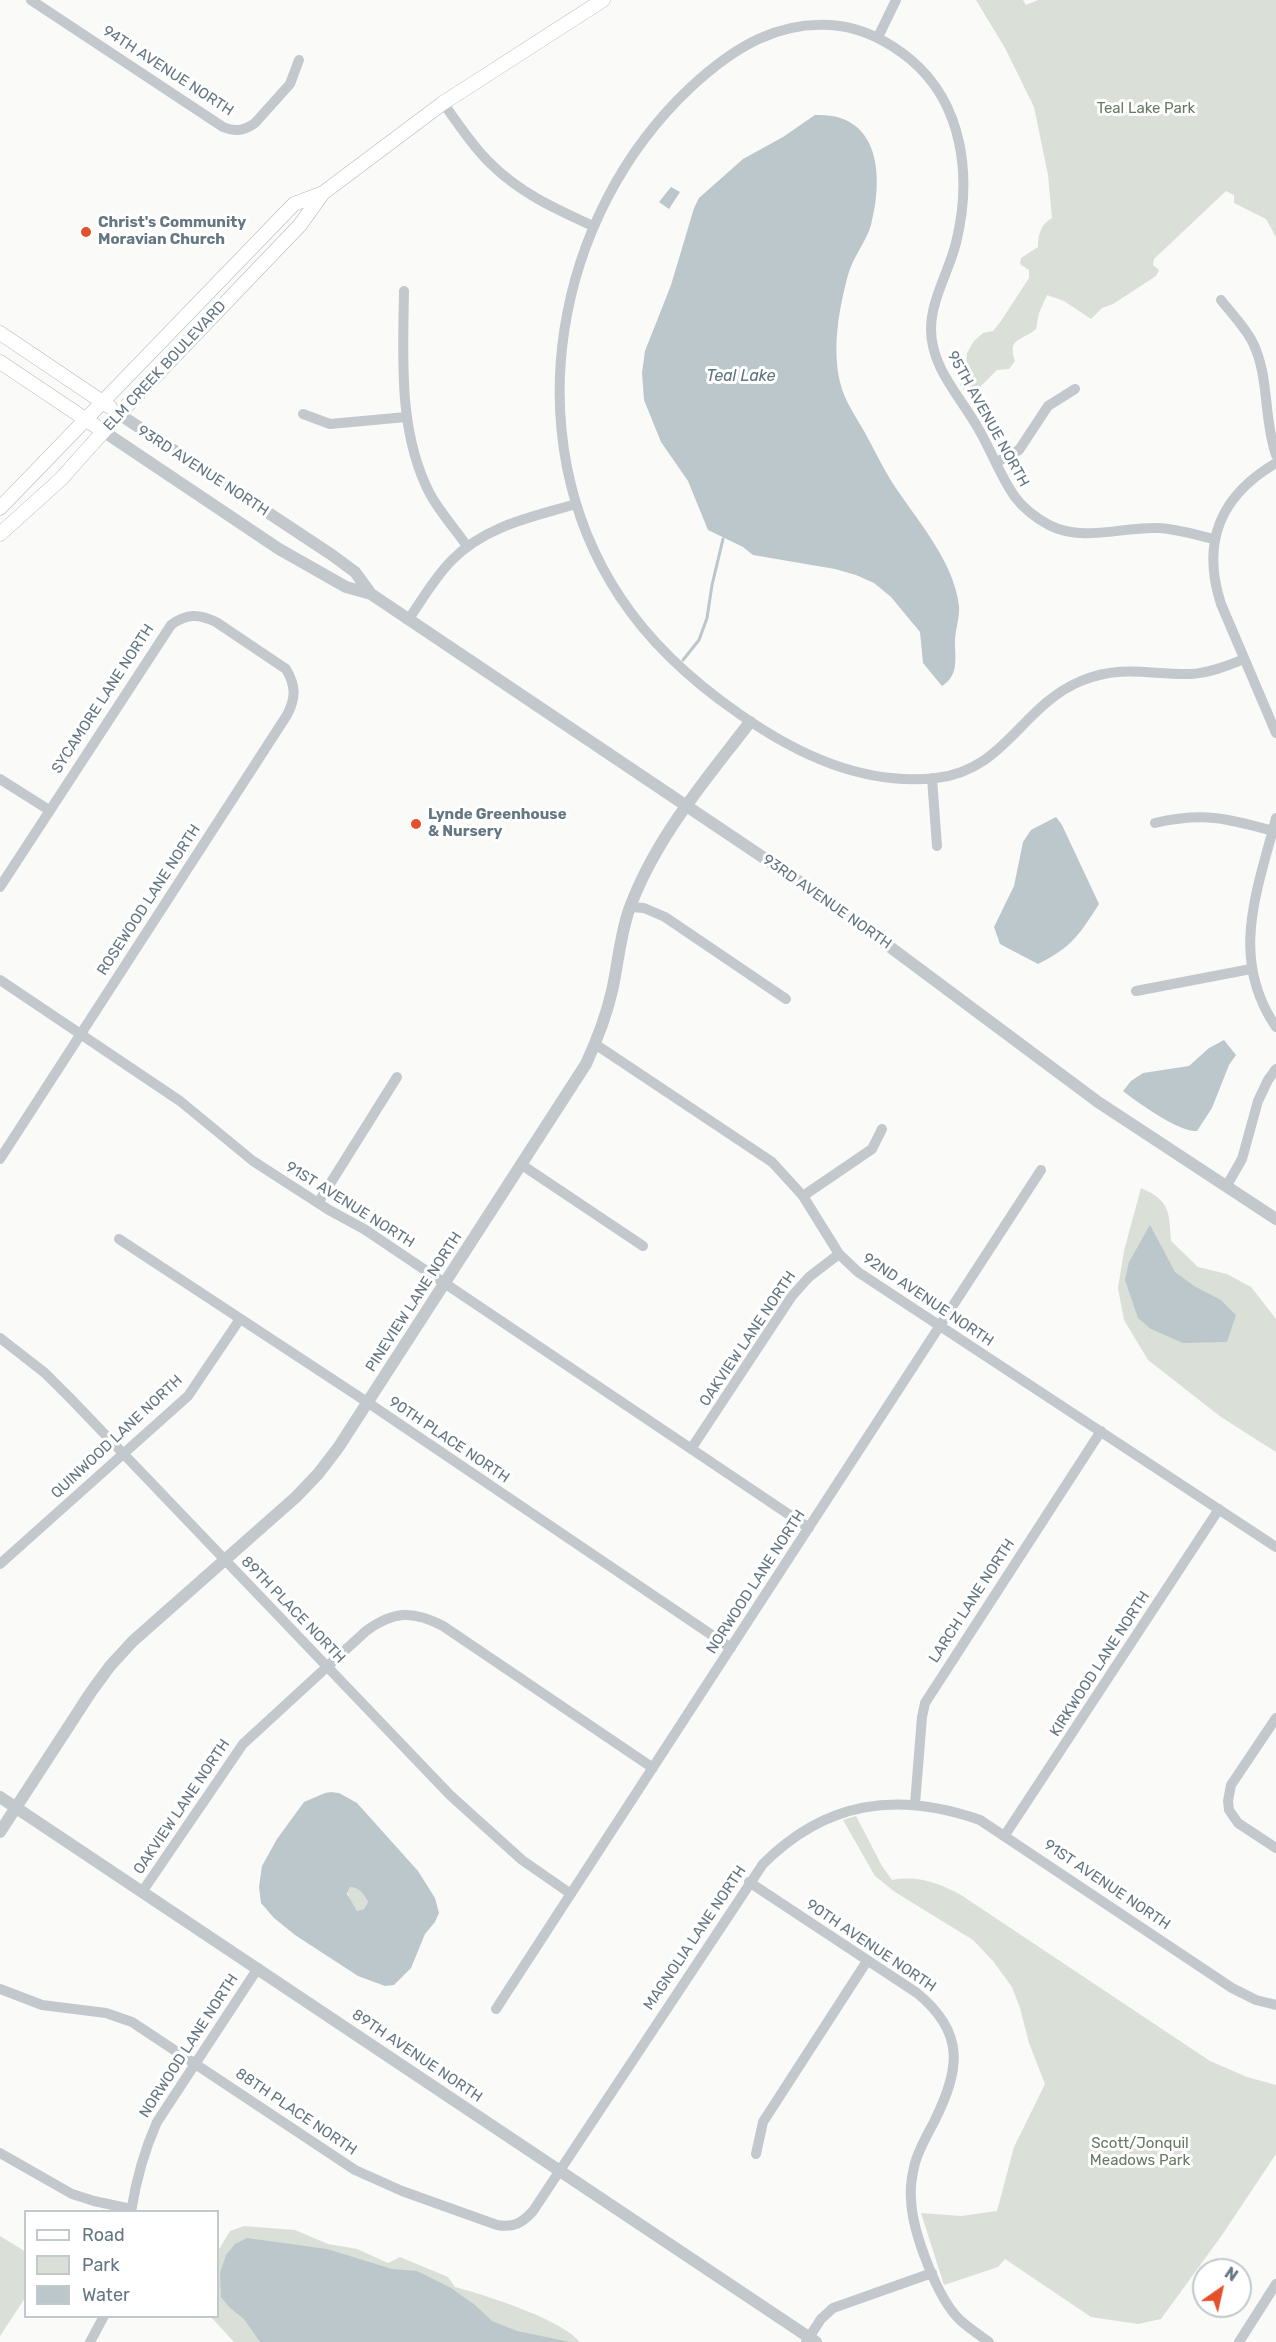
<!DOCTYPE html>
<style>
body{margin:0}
#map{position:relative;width:1276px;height:2342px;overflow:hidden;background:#fafaf8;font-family:Rubik,sans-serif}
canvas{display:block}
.legend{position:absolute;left:24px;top:2210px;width:195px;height:108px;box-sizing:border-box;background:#fff;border:2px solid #c1c9cd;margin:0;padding:8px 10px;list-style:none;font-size:18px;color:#657783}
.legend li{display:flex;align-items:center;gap:12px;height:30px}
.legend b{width:30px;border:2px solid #c1c9cd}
.north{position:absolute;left:1192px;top:2258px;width:60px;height:60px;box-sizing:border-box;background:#fff;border:2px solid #c1c9cd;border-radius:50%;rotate:34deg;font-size:16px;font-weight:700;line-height:24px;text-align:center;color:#657783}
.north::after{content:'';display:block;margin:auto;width:21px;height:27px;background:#e5502c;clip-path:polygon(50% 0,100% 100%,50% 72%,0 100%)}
</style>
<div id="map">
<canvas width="1276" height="2342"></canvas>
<ul class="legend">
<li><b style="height:8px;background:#fff"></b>Road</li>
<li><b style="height:16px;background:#dadfd7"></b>Park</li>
<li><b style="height:16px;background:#bbc7cb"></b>Water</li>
</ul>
<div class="north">N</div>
</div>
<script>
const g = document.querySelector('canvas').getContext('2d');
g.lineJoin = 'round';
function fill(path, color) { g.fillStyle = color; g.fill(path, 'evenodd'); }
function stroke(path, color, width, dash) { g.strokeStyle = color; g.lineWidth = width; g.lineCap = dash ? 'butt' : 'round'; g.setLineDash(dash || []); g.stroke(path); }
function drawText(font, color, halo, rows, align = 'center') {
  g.font = font + ' Rubik,sans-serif'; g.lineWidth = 6; g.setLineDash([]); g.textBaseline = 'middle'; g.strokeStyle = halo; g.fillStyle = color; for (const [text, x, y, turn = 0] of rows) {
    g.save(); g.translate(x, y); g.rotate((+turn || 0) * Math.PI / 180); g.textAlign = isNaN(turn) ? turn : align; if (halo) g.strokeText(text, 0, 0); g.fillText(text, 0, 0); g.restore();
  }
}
fill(new Path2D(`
 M976,0H1023L1026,5L1038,0H1276V237L1266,219L1234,203V195L1226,191L1154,259L1153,265L1159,270L1156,276L1113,304L1102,308L1091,319L1064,301L1047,295L1039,313L1036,329C1021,342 1007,337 1015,361L1009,369L997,370L970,397L960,385L966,372L967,353L974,341L983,333L993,331L1001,321L1029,278V270L1020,264L1021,258L1038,247C1038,234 1041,224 1052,218L1048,175L1034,107L1005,48Z
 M1141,1188C1171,1201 1169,1213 1171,1241L1198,1267L1227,1274L1251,1287L1276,1319V1452L1221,1417L1148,1360L1124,1320L1118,1288L1124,1251Z
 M856,1816L882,1866L892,1880C918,1875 939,1883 961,1895L1210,2061L1247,2077L1276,2085V2154L1222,2235L1161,2319L1138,2324L1091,2317L1005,2259L998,2267L944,2285L921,2213L961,2216L997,2211L1014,2147L1045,2084L1029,2043L1020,2008L1012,1987L993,1961L973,1940L895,1892L875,1876L843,1820Z
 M350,1886C359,1887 364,1894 368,1902L364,1909L357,1911C351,1903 345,1896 350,1886Z
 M244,2226L295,2230L328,2244L357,2249L388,2263L400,2257L448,2277L455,2287C485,2295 561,2319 580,2342H234L211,2317L218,2316V2251L230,2231Z
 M0,2236L26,2252L25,2298L0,2336Z`), '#dadfd7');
fill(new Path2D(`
 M815,115C880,112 884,176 871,225C867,240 853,257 848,275C839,309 832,347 840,382C844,400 855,415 864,431C873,447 881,464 890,479C914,517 954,560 959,606C960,617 955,630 955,642C955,660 959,675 942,686L923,663L920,632L891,597L874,583L856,575L835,569L753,555L743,547L708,530L688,481L661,442L644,400L642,373L645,351L671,285L694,208L699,198L743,159L783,137Z
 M671,187L680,192L669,209L659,202Z
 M1056,817L1062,825L1099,904C1080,934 1071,948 1038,964L1000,944L994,927L1014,886L1023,842L1031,830Z
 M1224,1040L1236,1055L1229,1065L1212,1108L1197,1131C1180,1133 1137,1102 1123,1091L1131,1081L1143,1073L1189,1066L1209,1048Z
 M1150,1225L1175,1272L1194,1286L1221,1300L1236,1315L1227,1342L1183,1343L1151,1329L1138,1318L1125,1280L1129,1262Z
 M331,1792L339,1793L357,1803L418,1871L435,1898L439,1913L435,1922L425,1934L411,1968L394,1985L385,1986L358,1976L295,1935L274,1918L261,1903L259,1887L262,1866L277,1839L304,1802L325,1793ZM350,1887C359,1887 364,1894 368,1902L364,1909L357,1911L347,1894Z
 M247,2238L327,2249L392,2269L417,2271L451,2288L475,2305L492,2321L517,2331L570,2342H260L244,2319L229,2307L221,2297L220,2273L226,2255L235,2244Z`), '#bbc7cb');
stroke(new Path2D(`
 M683,660L699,640L707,618L712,585L723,539`), '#bbc7cb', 3);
const secondary = new Path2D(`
 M0,333L110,407
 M0,362L103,431
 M0,508L294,204L323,193L443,103L603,0
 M0,534L61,479L119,414L300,225L323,193`);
stroke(secondary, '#b3babf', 15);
stroke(new Path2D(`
 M31,0L223,127C235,132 244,131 255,123L290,84L299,60
 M878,37L896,0
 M443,103C458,123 472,146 491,164C520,193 556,209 593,226
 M404,291C403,359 398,432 430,494C440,512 455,529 467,546
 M1221,300C1231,313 1244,326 1252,341C1270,376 1263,418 1276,455
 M303,414L330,424L406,417
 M997,462L1019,450L1048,406L1075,389
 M1276,463C1220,496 1201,542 1221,604L1276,733
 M1214,539C1196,535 1178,529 1159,528C1122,526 1084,543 1049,525C1036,518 1024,509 1015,497C1000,476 991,450 978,428C960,396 931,368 931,329C931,300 949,271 956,243C972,178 964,104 910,59C889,42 867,30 840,26C780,18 733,48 691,87C554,215 514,437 620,597C651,644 692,681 738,713C796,754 863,786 936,778C1006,770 1021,706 1081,681C1122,664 1150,675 1191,674C1209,673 1227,666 1244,659
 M408,620C422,600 435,577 452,560C485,526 532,517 576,504
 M932,778L937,846
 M0,779L49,810
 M1276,818C1257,892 1229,958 1276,1027
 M1155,823C1202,812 1227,818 1273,831
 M0,887L171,625C187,613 199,614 216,622L286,669C296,686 296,698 287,715L0,1159
 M631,907L644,908L665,917L786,999
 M0,980L180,1101L253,1161L329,1210L364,1229L809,1528
 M1136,991L1251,969
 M595,1044L772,1162L803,1196L839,1254L858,1272L1276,1547
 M522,1165L643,1246
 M1226,1187L1242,1159L1258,1101L1268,1080L1276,1069
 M803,1196L872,1149L882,1129
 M318,1203L397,1077
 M119,1239L367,1402L731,1648
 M0,1338L45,1373L72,1400L450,1795L522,1860L571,1894
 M691,1449L792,1296L809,1277L839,1254
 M0,1564L188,1396L240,1319
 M1276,1718L1231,1785L1228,1801L1229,1810L1238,1823L1276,1848
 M915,1804L922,1717L925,1703L1101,1431
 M1005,1835L1219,1509
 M749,1882L917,1993C966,2033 960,2070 934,2122C927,2135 919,2149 915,2163C912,2175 910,2188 911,2199C912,2231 937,2298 960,2320C969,2328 979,2335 989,2342
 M142,1892L243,1744L366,1631C393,1611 413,1610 443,1626L653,1768
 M0,1989L42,2005L106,2013L132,2022L355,2170L402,2191L497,2225C514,2228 522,2223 533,2211L763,1864C826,1801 897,1791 980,1820L1232,1988L1256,2000L1276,2005
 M496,2009L1041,1170
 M0,2153L72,2194L94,2201L131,2209
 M756,2154L763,2122L867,1961
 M131,2212C136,2180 144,2151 157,2122L258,1968
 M90,2342L104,2316
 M806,2342L821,2319L833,2308L932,2273
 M1239,2342L1276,2284`), '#c3c8cc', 10);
stroke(new Path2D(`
 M119,414L332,555L355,572L371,594
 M103,431L279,549L346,587L371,594L831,903L1098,1102L1276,1219
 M0,1797L816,2342
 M0,1832L91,1692L110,1666L133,1641L296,1497L318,1474L338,1448L586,1064C597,1040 606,1017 612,991C618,964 620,936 629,910C655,838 705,781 750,722`), '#c3c8cc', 12);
stroke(secondary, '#fff', 14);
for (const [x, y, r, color] of [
 [86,232,6,"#e5502c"],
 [416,824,6,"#e5502c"]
]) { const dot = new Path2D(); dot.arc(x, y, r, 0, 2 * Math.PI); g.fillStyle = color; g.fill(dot); stroke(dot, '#fff', 2); }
drawText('15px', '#657783', '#fff', [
 ["94TH AVENUE NORTH",168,71,33],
 ["ELM CREEK BOULEVARD",165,366,-47],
 ["95TH AVENUE NORTH",988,419,61],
 ["93RD AVENUE NORTH",203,471,33],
 ["SYCAMORE LANE NORTH",103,699,-57],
 ["ROSEWOOD LANE NORTH",149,900,-57],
 ["93RD AVENUE NORTH",827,902,35],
 ["91ST AVENUE NORTH",350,1205,32],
 ["92ND AVENUE NORTH",928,1300,34],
 ["PINEVIEW LANE NORTH",414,1302,-57],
 ["OAKVIEW LANE NORTH",748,1339,-56],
 ["QUINWOOD LANE NORTH",117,1437,-43],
 ["90TH PLACE NORTH",449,1440,34],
 ["NORWOOD LANE NORTH",756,1582,-57],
 ["LARCH LANE NORTH",972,1601,-57],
 ["89TH PLACE NORTH",293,1610,46],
 ["KIRKWOOD LANE NORTH",1100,1664,-57],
 ["OAKVIEW LANE NORTH",182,1807,-56],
 ["91ST AVENUE NORTH",1107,1885,34],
 ["MAGNOLIA LANE NORTH",695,1938,-56],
 ["90TH AVENUE NORTH",871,1946,34],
 ["NORWOOD LANE NORTH",189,2046,-57],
 ["89TH AVENUE NORTH",417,2056,34],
 ["88TH PLACE NORTH",296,2112,34]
]);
drawText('15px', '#687a64', '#fff', [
 ["Teal Lake Park",1146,109],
 ["Scott/Jonquil",1140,2144],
 ["Meadows Park",1140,2161]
]);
drawText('bold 15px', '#657783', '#fff', [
 ["Christ's Community",98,223],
 ["Moravian Church",98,240],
 ["Lynde Greenhouse",428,815],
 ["& Nursery",428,832]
], 'left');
drawText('italic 16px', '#5f767c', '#fff', [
 ["Teal Lake",741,376]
]);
</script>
